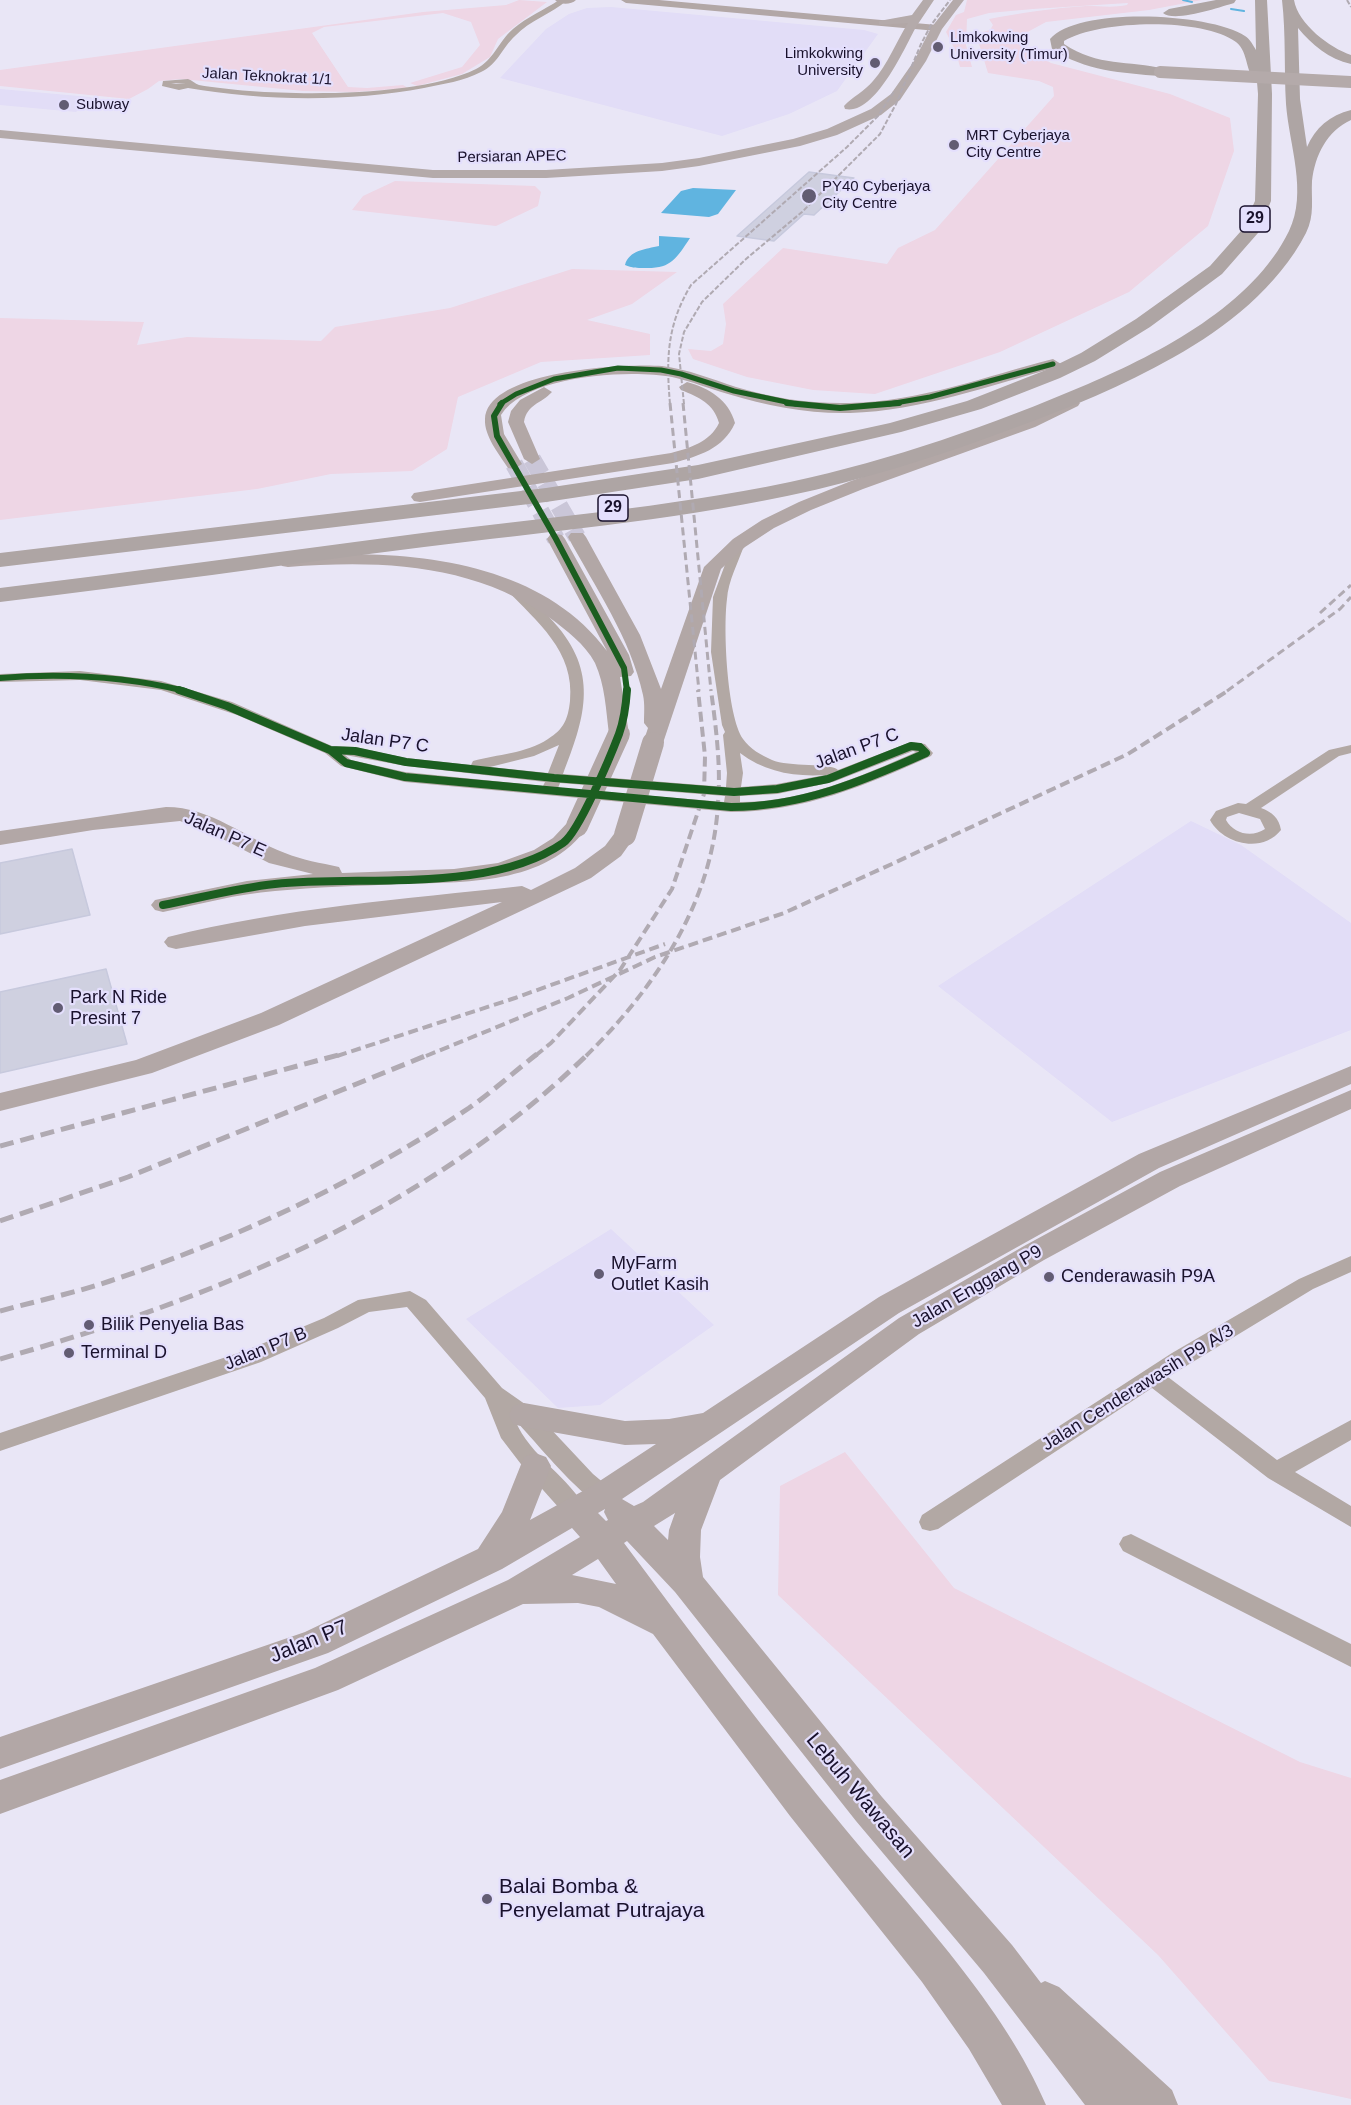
<!DOCTYPE html>
<style>
body{margin:0}
canvas{display:block;background:#e9e6f6}
</style>
<canvas width="1351" height="2105"></canvas>
<script>
const g = document.querySelector('canvas').getContext('2d');
g.lineJoin = 'round';
function fill(path, color) { g.fillStyle = color; g.fill(path, 'evenodd'); }
function stroke(path, color, width, dash) { g.strokeStyle = color; g.lineWidth = width; g.lineCap = dash ? 'butt' : 'round'; g.setLineDash(dash || []); g.stroke(path); }
function drawText(font, color, halo, rows, align = 'center') {
  g.font = font + ' Helvetica,sans-serif'; g.lineWidth = 4.5; g.setLineDash([]); g.textBaseline = 'middle'; g.strokeStyle = halo; g.fillStyle = color; for (const [text, x, y, turn = 0] of rows) {
    g.save(); g.translate(x, y); g.rotate((+turn || 0) * Math.PI / 180); g.textAlign = isNaN(turn) ? turn : align; if (halo) g.strokeText(text, 0, 0); g.fillText(text, 0, 0); g.restore();
  }
}
fill(new Path2D(`
 M611,7L864,30L878,34L837,91L789,114L722,136L500,78L546,29L569,14L587,8Z
 M0,89L90,97L93,98L76,112L0,105Z
 M1191,821L1241,845L1351,923V1030L1112,1122L938,986Z
 M611,1229L714,1325L600,1405L558,1408L466,1319Z`), '#e2ddf7');
fill(new Path2D(`
 M519,0L547,2L498,39L490,57L462,74L417,86L410,83L462,67L480,45L471,22L443,13L324,27L312,33L348,87L367,88L403,85L408,88L354,92L303,91L181,79L159,81L148,89L129,99L0,86V70L423,12L506,5Z
 M967,0H1202L1149,10L1046,22L1022,35L1028,50L1051,63L1170,94L1230,118L1234,151L1208,226L1129,292L1000,352L875,394L813,390L747,377L693,359L688,349L711,351L723,344L726,324L723,304L783,248L887,264L898,248L935,230L1054,96L1053,87L1039,81L988,73L976,34L990,30L993,25L989,19C1021,13 1053,8 1086,6C1100,6 1113,8 1127,5L1128,3L1033,9L989,13L967,19L966,45L972,67H960L956,52L946,32L956,15L964,12Z
 M395,181L535,186L541,192L538,206L496,226L352,210L363,196Z
 M572,269L677,272L632,304L587,320L650,334V355L541,362L458,397L447,449L412,471L331,474L257,489L0,520V318L144,322L137,345L187,337L321,341L335,327L450,308Z
 M845,1452L954,1588L1300,1762L1351,1778V2099L1269,2081L1158,1955L778,1595L780,1486Z`), '#eed6e5');
fill(new Path2D(`
 M693,188L736,190L718,214L709,217L661,213L681,191Z
 M659,236L690,238C676,259 671,269 644,268C637,268 632,268 625,265C629,250 646,249 659,246Z`), '#60b4e0');
stroke(new Path2D(`
 M1183,0L1192,2
 M1231,9L1244,11`), '#60b4e0', 2);
const building = new Path2D(`
 M809,172L854,178L814,215L804,214L774,241L737,236Z
 M72,849L90,915L0,934V863Z
 M106,969L127,1044L0,1073V992Z`);
fill(building, '#cfd0e0');
stroke(building, '#c7c9dd', 1.5);
stroke(new Path2D(`
 M532,459L577,537
 M514,464L556,539`), '#cac6d8', 18, [18, 9]);
fill(new Path2D(`
 M559,0H567C552,14 530,20 515,36C502,48 498,64 481,72C464,81 443,84 424,88C349,102 263,101 188,88L179,90L162,86L163,81L188,79C192,80 195,84 199,85C266,97 416,99 476,69C494,60 498,42 513,29C527,17 544,10 559,0ZM176,83H186L171,84Z
 M739,539L745,543C739,561 728,581 727,599C723,629 727,715 743,739C750,749 761,755 772,760C788,767 832,763 838,770L911,742L925,744L933,753L931,756C867,785 803,812 731,812L405,782L341,766L325,753L237,715L161,690L80,680L0,682V674L80,671L161,681L232,702L332,746L355,747L406,758L471,765L473,761C498,754 525,754 548,739C564,729 568,719 570,701C575,651 537,622 506,589L504,586L506,583H516C529,598 545,611 558,627C599,676 584,720 563,774L726,787L727,773L723,735L725,732L722,725L711,652L713,597L733,543ZM559,745L548,773L490,767L534,756ZM913,751L916,752C860,777 802,802 740,802V796L777,794L833,782ZM740,753C765,772 794,777 825,775L777,784L741,787L743,773ZM345,755L406,766L545,782L543,786L405,772L351,760ZM560,783L725,796L724,802L558,788Z
 M1351,745V753L1339,756L1261,808C1272,812 1279,818 1281,830C1262,854 1223,844 1210,820L1216,811L1238,803L1246,804L1329,750ZM1239,813L1260,819L1265,829C1252,838 1234,834 1226,820L1227,817Z
 M1351,1256V1272L1313,1289L1168,1377L1277,1460L1351,1420V1440L1295,1472L1351,1506V1527L1268,1478L1152,1388L938,1529L930,1531L922,1529L919,1522L922,1515L1172,1353L1299,1279Z
 M410,1291L426,1300L502,1388L532,1409L593,1474L611,1489L614,1495L611,1501C609,1502 604,1504 602,1504C585,1503 530,1435 515,1420C530,1457 570,1477 587,1511L584,1518L576,1520L568,1518L527,1472L501,1438L485,1398L407,1307L369,1312L338,1328L261,1362L0,1451V1433L247,1350L324,1318L358,1300Z
 M1131,1534L1351,1644V1667L1123,1551L1119,1544L1123,1537Z`), '#b2a8a4');
fill(new Path2D(`
 M555,0H576C571,5 560,5 555,0Z
 M621,0H659L937,25L942,28L937,31L626,3Z
 M1053,359L1061,364L1058,367C990,385 921,411 850,413C809,414 767,406 728,394C710,389 691,381 672,377C629,369 526,375 501,415L504,434L522,464L514,469L508,468C499,454 484,436 485,419C487,370 627,363 662,366C687,369 712,379 736,387C772,398 811,404 849,403C919,402 986,376 1053,359Z
 M687,382C709,388 729,400 735,423C723,449 699,456 673,463L420,502L414,501L411,497L414,493L420,492L671,453C690,448 710,442 719,423C714,404 699,397 681,390L679,387Z
 M544,387L552,392C541,404 527,404 524,422L540,459L532,464L524,459L508,422L511,411L520,400Z
 M1072,398L1080,403L1078,406L1035,427L863,489L811,510L774,528L745,547L721,569L663,743L660,747L653,749L646,747L643,743L648,728L644,723C644,714 645,704 643,695C631,639 595,587 568,537L571,533H583L586,537L640,635L661,689L704,567L733,539L762,520L799,502L851,481L1023,421Z
 M556,534L562,535L565,539L629,655L634,672L631,676L620,677L629,734L626,738L619,740L612,738L609,734C606,710 605,685 595,663C585,644 566,630 550,618C473,563 379,560 288,567L282,566L279,562L282,558L288,557C395,548 537,556 607,651L547,539L550,535Z
 M166,807C211,807 245,838 285,853C302,860 321,863 339,867L342,873L454,869L498,863L534,850L553,838L569,821L577,819L585,821L588,826C547,886 463,882 399,884C358,886 316,887 275,891C237,894 200,904 163,912L155,910L151,905L155,900L247,881L313,874L269,863L213,834L180,821L93,830L0,845V831Z
 M625,828L633,830L636,835L621,856L591,878L279,1025L152,1073L0,1111V1093L136,1060L261,1013L502,902L305,926L176,949L168,947L164,942L168,937C283,908 404,899 522,886L531,890L575,868L605,846L617,830Z
 M1351,1066V1084L1159,1168L899,1313L622,1499L634,1506L643,1502L899,1318L1024,1246L1160,1172L1351,1090V1109L1180,1186L1044,1260L919,1334L720,1480L701,1530L700,1557L703,1577L882,1797L1012,1945L1041,1983L1045,1981L1059,1987L1172,2090L1178,2105H1085L984,1973L856,1821L675,1592L627,1541L624,1543C696,1640 769,1737 846,1830C914,1912 1005,2007 1046,2105H1002L969,2049L922,1982L790,1816L653,1634L599,1607L578,1603L523,1604L338,1690L0,1814V1780L315,1668L508,1580L580,1537L572,1528L502,1569L328,1653L0,1769V1737L305,1632L478,1549L502,1512L524,1457L535,1453L546,1457L551,1466L530,1520L592,1486L656,1444L625,1445L524,1427L513,1424L509,1415L513,1406L524,1403L625,1421L669,1419L703,1413L879,1297L1139,1154ZM605,1509L604,1512L608,1520L606,1521L598,1513ZM675,1513L669,1530L668,1540L654,1526ZM598,1559L616,1584L572,1575Z`), '#b2a7a6');
fill(new Path2D(`
 M923,0H934C928,9 922,18 916,27C905,47 875,116 845,109L844,106C852,97 865,91 873,81C888,64 896,42 908,23L879,25V21L912,15Z
 M953,0H964L942,29L926,61L900,100L881,115L837,135L800,146L699,166L662,171L546,178H433L0,138V130L433,170H546L662,163L699,158L793,139L827,129L871,109L891,94L914,61L931,28Z`), '#b4aaaa');
fill(new Path2D(`
 M1216,0H1236L1234,3C1220,7 1174,23 1163,13L1169,9Z
 M1255,0H1267L1272,94L1271,201L1258,233L1222,274L1150,327L1095,361L1060,378L981,409L901,432L698,479L546,502L0,567V553L546,488L698,465L890,423L967,401L1046,370L1081,353L1136,319L1210,266L1241,231L1255,201L1258,94L1257,82C1245,74 1249,52 1236,42C1202,17 1099,20 1064,41V44C1098,67 1128,60 1165,69L1167,72L1165,75L1160,76C1122,73 1085,71 1052,49L1050,39C1078,6 1211,13 1245,36C1250,39 1253,45 1256,50Z
 M1282,0H1294C1298,24 1330,48 1351,55V64C1329,59 1312,45 1298,28L1300,99L1307,147C1315,128 1330,115 1351,110V120C1327,131 1315,155 1312,181C1311,199 1315,215 1306,233C1278,287 1226,328 1174,357C1123,386 1069,408 1014,428C940,456 864,480 787,496C667,521 545,532 424,547C283,565 141,585 0,602V588C139,571 277,552 415,534C540,518 666,508 790,482C892,460 992,425 1088,384C1160,353 1253,305 1289,231C1308,192 1289,145 1286,104C1284,70 1286,35 1282,0Z`), '#aea5a4');
stroke(new Path2D(`
 M1347,0L1351,7
 M670,404C666,358 667,325 691,285L847,147L878,116L895,90
 M684,404L679,354L684,332L702,302L746,259L802,212L880,134L896,104L921,44L931,25L950,0`), '#b0aab2', 2, [5, 2]);
stroke(new Path2D(`
 M670,403L699,691
 M683,403L711,691
 M1320,613L1351,585
 M1227,691L1340,609L1351,597`), '#b0aab2', 3, [8, 4.5]);
stroke(new Path2D(`
 M337,1056L515,998L665,944
 M426,1056L568,998L655,957L784,913L894,863L1128,754L1229,690
 M535,1056L551,1043L620,970L672,889L704,794L705,756L698,690
 M586,1056C655,988 713,902 718,803C721,765 716,728 711,690`), '#b0aab2', 4, [10, 5]);
stroke(new Path2D(`
 M0,1146L342,1054
 M0,1221L128,1177L430,1054
 M0,1311C37,1301 74,1293 110,1281C236,1239 358,1182 469,1108C492,1092 514,1072 537,1054
 M0,1359C215,1298 425,1212 588,1054`), '#b0aab2', 5, [14, 7]);
stroke(new Path2D(`
 M577,826L619,734
 M625,835L653,743`), '#b2a7a6', 22);
stroke(new Path2D(`
 M1160,72L1351,82`), '#b4aaaa', 12);
stroke(new Path2D(`
 M500,404L516,394L554,379L618,368L661,370L681,374L734,391L796,404
 M889,404L930,397L1053,364`), '#1b5e20', 5);
stroke(new Path2D(`
 M502,403L494,416L497,436L556,539L624,668L627,691
 M787,403L840,408L899,403
 M0,678C63,673 123,676 185,691`), '#1b5e20', 6);
stroke(new Path2D(`
 M179,690L227,706L330,750
 M911,746L920,747L926,753C863,781 801,807 731,807L405,777L346,763L330,750L355,751L406,762L554,778L734,792L777,789L828,779Z
 M163,905C200,898 237,888 275,884C362,875 490,894 563,843C579,832 611,755 619,734C624,720 626,705 627,690`), '#1b5e20', 8);
for (const [x, y, r, color] of [
 [938,47,6,"#625c73"],
 [875,63,6,"#625c73"],
 [64,105,6,"#625c73"],
 [954,145,6,"#625c73"],
 [809,196,8,"#625c73"],
 [58,1008,6,"#625c73"],
 [599,1274,6,"#625c73"],
 [1049,1277,6,"#625c73"],
 [89,1325,6,"#625c73"],
 [69,1353,6,"#625c73"],
 [487,1899,6,"#625c73"]
]) { const dot = new Path2D(); dot.arc(x, y, r, 0, 2 * Math.PI); g.fillStyle = color; g.fill(dot); stroke(dot, '#e4dffd', 2); }
drawText('15px', '#19112c', '#e4dffd', [
 ["Limkokwing",950,38],
 ["University (Timur)",950,55],
 ["Limkokwing",863,54,"right"],
 ["University",863,71,"right"],
 ["Subway",76,105],
 ["MRT Cyberjaya",966,136],
 ["City Centre",966,153],
 ["PY40 Cyberjaya",822,187],
 ["City Centre",822,204]
], 'left');
drawText('15px', '#19112c', '#e4dffd', [
 ["Jalan Teknokrat 1/1",267,77,3],
 ["Persiaran APEC",512,157,-1]
]);
for (const [x, y, w] of [
 [1255,219,30],
 [613,508,30]
]) { const box = new Path2D(); box.roundRect(x - w / 2, y - 13, w, 26, 4.5); g.fillStyle = '#e4dffd'; g.fill(box); stroke(box, '#19112c', 1.5); }
drawText('bold 16px', '#19112c', null, [
 ["29",1255,219],
 ["29",613,508]
]);
drawText('18px', '#19112c', '#e4dffd', [
 ["Jalan P7 C",385,741,8],
 ["Jalan P7 C",857,749,-20],
 ["Jalan P7 E",225,835,24],
 ["Jalan Enggang P9",977,1287,-30],
 ["Jalan P7 B",266,1349,-22],
 ["Jalan Cenderawasih P9 A/3",1138,1388,-32]
]);
drawText('18px', '#19112c', '#e4dffd', [
 ["Park N Ride",70,998],
 ["Presint 7",70,1019],
 ["MyFarm",611,1264],
 ["Outlet Kasih",611,1285],
 ["Cenderawasih P9A",1061,1277],
 ["Bilik Penyelia Bas",101,1325],
 ["Terminal D",81,1353]
], 'left');
drawText('21px', '#19112c', '#e4dffd', [
 ["Jalan P7",309,1642,-22],
 ["Lebuh Wawasan",860,1796,50]
]);
drawText('21px', '#19112c', '#e4dffd', [
 ["Balai Bomba &",499,1887],
 ["Penyelamat Putrajaya",499,1911]
], 'left');
</script>
